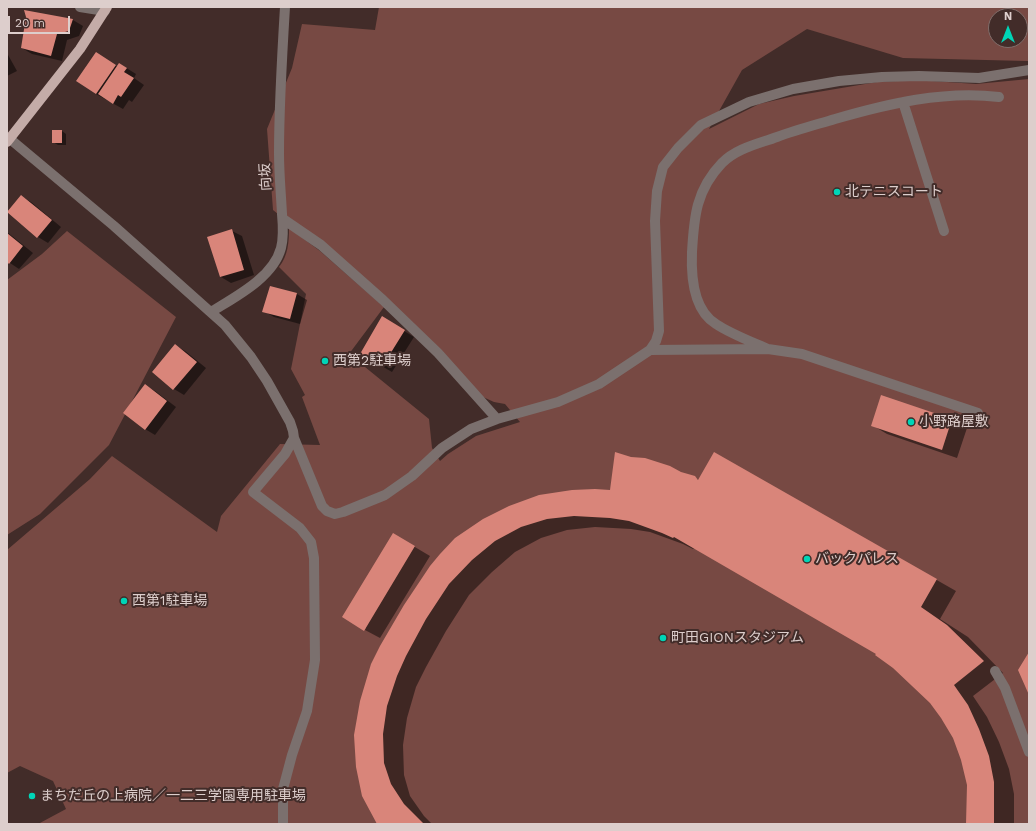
<!DOCTYPE html>
<meta charset="utf-8">
<style>
body{margin:0}
#map{position:relative;width:1036px;height:831px;overflow:hidden;background:#422c29;font-family:"Work Sans",sans-serif}
canvas{display:block}
.frame{position:absolute;inset:0;border:8px solid #ddcecc;pointer-events:none}
.north{position:absolute;left:988px;top:8px;width:40px;height:40px;box-sizing:border-box;background:#422c29;border:1px solid #806d6a;border-radius:50%;rotate:0deg;font-size:11px;font-weight:700;line-height:16px;text-align:center;color:#ddcecc}
.north::after{content:'';display:block;margin:auto;width:14px;height:18px;background:#00d5b7;clip-path:polygon(50% 0,100% 100%,50% 72%,0 100%)}
.scale{position:absolute;left:8px;top:16px;width:62px;height:18px;box-sizing:border-box;border:2px solid #ddcecc;border-top:0;padding-left:5px;font-size:12px;line-height:14px;white-space:nowrap;color:#ddcecc;-webkit-text-stroke:3px #422c29;paint-order:stroke}
</style>
<div id="map">
<canvas width="1036" height="831"></canvas>
<div class="frame"></div>
<div class="north">N</div>
<div class="scale">20 m</div>
</div>
<script>
const g = document.querySelector('canvas').getContext('2d');
g.lineJoin = 'round';
function fill(path, color) { g.fillStyle = color; g.fill(path, 'evenodd'); }
function stroke(path, color, width, dash) { g.strokeStyle = color; g.lineWidth = width; g.lineCap = dash ? 'butt' : 'round'; g.setLineDash(dash || []); g.stroke(path); }
function drawText(font, color, halo, rows, align = 'center') {
  g.font = font + ' "Work Sans","Noto Sans JP",sans-serif'; g.lineWidth = 4; g.setLineDash([]); g.textBaseline = 'middle'; g.strokeStyle = halo; g.fillStyle = color; for (const [text, x, y, turn = 0] of rows) {
    g.save(); g.translate(x, y); g.rotate((+turn || 0) * Math.PI / 180); g.textAlign = isNaN(turn) ? turn : align; if (halo) g.strokeText(text, 0, 0); g.fillText(text, 0, 0); g.restore();
  }
}
fill(new Path2D(`
 M379,7H1029V61H1027L903,58L807,29L742,70L709,129L759,104L794,96L877,82L917,80L976,84L1029,79V824H38L66,809L53,781L20,766L7,773V550L90,479L112,456L217,532L221,516L280,444L320,445L302,397L305,395L291,369L306,294L279,267C288,256 289,242 289,228L320,251L384,307L349,354L429,419L432,448L440,461L448,454L476,436L520,422L505,404L494,402L483,397L384,299L273,210L267,129L292,68L302,24L375,30ZM996,16H1020V40H996Z
 M67,231L176,317L109,445L40,514L7,535V280L42,254Z`), '#774943');
fill(new Path2D(`
 M25,11L73,20L83,26L79,36L67,40L62,61L32,54L22,48L27,17Z
 M7,53L17,71L7,76Z
 M106,59L118,67L120,64L136,74L134,78L144,85L132,102L129,100L123,109L96,94Z
 M62,131L66,134V145H58L53,142Z
 M21,196L31,202L61,227L48,243L38,237Z
 M232,231L242,236L254,275L231,283L221,277Z
 M7,232L33,253L19,269L7,261Z
 M297,294L307,300L300,324L274,317L264,311Z
 M383,318L414,337L392,372L361,354Z
 M175,345L185,351L206,368L184,395L174,389Z
 M145,385L155,391L176,407L155,435L145,429Z
 M952,420L967,428L957,458L887,434L872,425Z
 M714,453L956,591L940,619L968,637L1003,673L973,696L987,717L999,742L1009,769L1014,794V824H967L968,785L962,760L954,737L931,702L878,653L695,548L693,549L683,544L650,532L631,529L595,527L567,530L541,538L515,552L492,572L469,595L446,631L426,667L416,687L407,718L403,745L404,775L410,796L424,816L432,824H379L357,767L456,539L611,491L680,473L699,480Z
 M393,534L430,556L380,638L365,630Z`), '#0007');
fill(new Path2D(`
 M24,10L73,19L69,31L57,34L51,56L21,48L26,17Z
 M96,52L116,65L96,94L76,81Z
 M119,63L127,68L124,72L134,78L121,97L118,95L113,104L98,94Z
 M52,130H62V143H52Z
 M21,195L52,220L37,238L7,212Z
 M232,229L244,270L220,277L207,237Z
 M7,233L23,246L9,264L7,262Z
 M270,286L297,293L290,319L262,312Z
 M382,316L405,330L382,367L360,354Z
 M175,344L197,362L173,390L152,372Z
 M145,384L167,401L145,430L123,413Z
 M881,395L952,419L942,450L871,426Z
 M615,452L631,457L645,458L670,466L681,472L695,476L698,480L714,452L937,579L921,607L947,625L984,661L954,685L968,705L979,729L989,756L994,782V824H966L967,785L961,760L953,738L941,718L930,703L893,668L875,655L876,654L674,537L673,538L662,533L629,521L610,518L574,516L547,519L521,527L495,541L472,560L449,584L426,619L406,656L397,676L387,706L383,734L384,763L391,784L404,804L424,824H377L362,796L356,767L354,735L360,701L371,664L380,646L404,605L430,566L440,554L455,538L483,519L509,506L539,495L572,490L595,489L610,490Z
 M393,533L415,546L364,631L342,617Z
 M1029,652V695L1018,670Z`), '#d9857a');
stroke(new Path2D(`
 M80,7L105,11
 M903,102L944,231
 M10,139L114,226L225,325L251,357L267,381L290,422L293,431L294,438L322,506L327,511L335,514L343,512L385,495L412,476L442,448L471,429L497,419L558,402L599,384L650,350L656,341L659,331L655,221L657,191L663,167L678,148L701,125L749,102L793,89L839,81L882,77L919,76L979,78L1029,70
 M283,219L321,245L383,300L438,353L497,419
 M211,312C235,297 273,278 281,248C284,237 283,225 282,214C281,194 279,174 279,153C279,105 282,56 285,7
 M768,349C752,342 729,333 716,324C693,310 691,276 692,252C694,217 696,190 722,163C737,148 758,144 777,137C796,130 815,125 835,119C887,104 944,90 999,97
 M650,350L768,349L802,354L978,413
 M995,671L1005,688L1029,752
 M283,824V789L292,755L307,711L315,660L314,558L311,542L300,528L253,492L285,454L294,438`), '#7b706e', 10);
stroke(new Path2D(`
 M7,142L80,49L107,7`), '#c4aca8', 10);
for (const [x, y, r, color] of [
 [837,192,4,"#00d5b7"],
 [325,361,4,"#00d5b7"],
 [911,422,4,"#00d5b7"],
 [807,559,4,"#00d5b7"],
 [124,601,4,"#00d5b7"],
 [663,638,4,"#00d5b7"],
 [32,796,4,"#00d5b7"]
]) { const dot = new Path2D(); dot.arc(x, y, r, 0, 2 * Math.PI); g.fillStyle = color; g.fill(dot); stroke(dot, '#422c29', 1.5); }
drawText('14px', '#ddcecc', '#422c29', [
 ["向坂",266,177,-93]
]);
drawText('14px', '#ddcecc', '#422c29', [
 ["北テニスコート",845,192],
 ["西第2駐車場",333,361],
 ["小野路屋敷",919,422],
 ["バックパレス",815,559],
 ["西第1駐車場",132,601],
 ["町田GIONスタジアム",671,638],
 ["まちだ丘の上病院／一二三学園専用駐車場",40,796]
], 'left');
</script>
